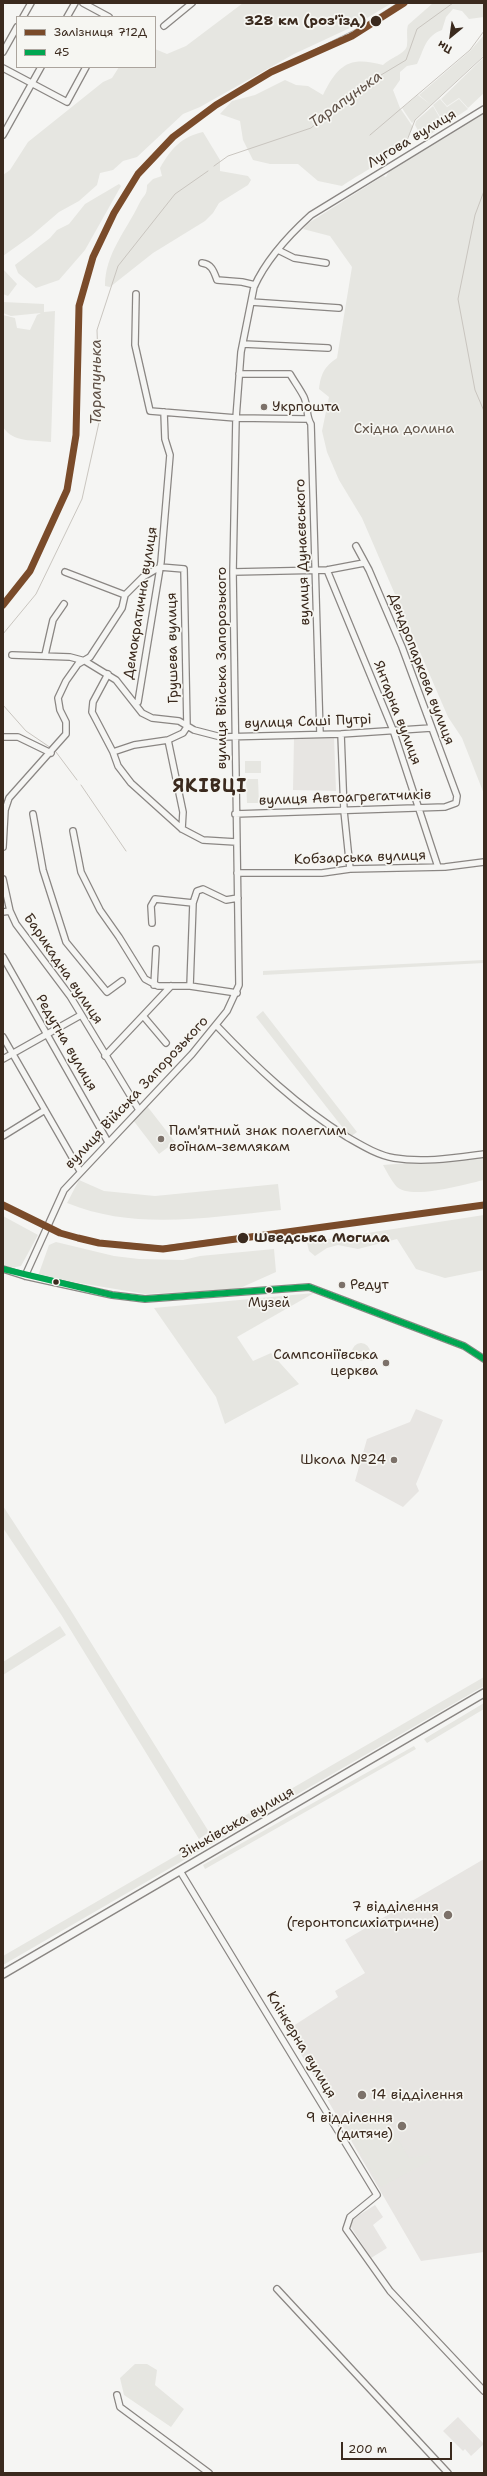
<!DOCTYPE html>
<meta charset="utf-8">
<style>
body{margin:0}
#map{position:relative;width:487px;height:2476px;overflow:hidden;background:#f5f5f3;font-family:"Shantell Sans",sans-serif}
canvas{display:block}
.frame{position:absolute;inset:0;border:4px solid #3b2a1e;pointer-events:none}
.legend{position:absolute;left:16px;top:16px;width:140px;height:52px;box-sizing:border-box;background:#f6f6f2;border:1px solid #aba49d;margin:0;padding:5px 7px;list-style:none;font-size:12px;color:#3b2a1e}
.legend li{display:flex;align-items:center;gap:8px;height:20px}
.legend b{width:20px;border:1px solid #aba49d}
.north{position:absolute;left:431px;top:16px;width:40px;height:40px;-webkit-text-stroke:3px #f6f6f2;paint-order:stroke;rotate:209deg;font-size:11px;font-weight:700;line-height:16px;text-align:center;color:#3b2a1e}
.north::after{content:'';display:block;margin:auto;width:14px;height:18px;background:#3b2a1e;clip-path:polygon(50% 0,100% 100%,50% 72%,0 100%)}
.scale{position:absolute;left:341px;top:2442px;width:111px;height:18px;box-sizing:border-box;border:2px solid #3b2a1e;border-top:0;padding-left:5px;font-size:12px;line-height:14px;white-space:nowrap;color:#3b2a1e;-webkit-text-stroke:3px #f6f6f2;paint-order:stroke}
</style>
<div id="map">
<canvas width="487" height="2476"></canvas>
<div class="frame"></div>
<ul class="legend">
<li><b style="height:5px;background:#7a4b2a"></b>Залізниця 712Д</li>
<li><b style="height:5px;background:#00a651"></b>45</li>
</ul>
<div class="north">Пн</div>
<div class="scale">200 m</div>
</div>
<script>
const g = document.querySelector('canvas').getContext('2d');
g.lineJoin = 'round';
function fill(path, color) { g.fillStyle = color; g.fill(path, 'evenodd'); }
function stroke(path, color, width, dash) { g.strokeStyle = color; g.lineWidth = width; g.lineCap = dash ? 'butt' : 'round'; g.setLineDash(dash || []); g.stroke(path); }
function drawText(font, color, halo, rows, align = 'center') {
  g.font = font + ' "Shantell Sans",sans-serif'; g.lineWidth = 3.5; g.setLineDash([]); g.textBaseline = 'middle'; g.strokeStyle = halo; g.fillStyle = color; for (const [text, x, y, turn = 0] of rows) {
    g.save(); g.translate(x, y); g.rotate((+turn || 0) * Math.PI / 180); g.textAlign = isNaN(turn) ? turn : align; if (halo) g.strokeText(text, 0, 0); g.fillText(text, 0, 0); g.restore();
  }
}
fill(new Path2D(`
 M334,737L336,791L293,790L294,738Z
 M416,1409L443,1420L416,1484L419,1491L403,1507L355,1481L367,1439L410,1422Z
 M484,1859V2252L421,2261L287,2030L338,1997L335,1991L365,1973L345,1940Z
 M375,2205L383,2217L373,2225L387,2248L371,2258L351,2227L353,2219Z
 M458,2417L484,2444L471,2456L465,2449L463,2451L443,2431Z`), '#e7e5e2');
fill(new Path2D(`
 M243,3H392L352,27L294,54L200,107L183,114L137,157L123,161L113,170L100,173L97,185L79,201L59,212L31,236L3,256V175L10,170L28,142L103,82L112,78L119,67H155V49L167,54L186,46Z
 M433,3H484V17L469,19L462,11L453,9L446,17L442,30C425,36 424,50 417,64L407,66L400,72V80L393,90L400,108L413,127C404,153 365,170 342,186L318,181L298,164H270L253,160L243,140L240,121L220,114L232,101L255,95L285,80L296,85L308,86L323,95C338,64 350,56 383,65C390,58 407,53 407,45C408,38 406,32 408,25Z
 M484,35V55L431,105L419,95L470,51Z
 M484,57V93L468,108L459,98L447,106L441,99Z
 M418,95L431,105L412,123L402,108Z
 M440,99L447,107L459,99L468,109L425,138L421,135L442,120L433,105Z
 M433,106L441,120L420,134L415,125L416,121Z
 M484,111V794L462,738L448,717L362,518L339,480L327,452L322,431L329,397L319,389C321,374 324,367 337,358L352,267L330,236L303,229L307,224L383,176L386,177L389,171Z
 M203,132L220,160V171L248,176L251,180L248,185L219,203L213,213L205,221L153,253L110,287L105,286C105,254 126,231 139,204C144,194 147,196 147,185L153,179L162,176L160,168C171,149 181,137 203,132Z
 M119,184L121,186L85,250L59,280L36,288L18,273L15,265L50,238L57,230L69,224L85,204Z
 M3,269L17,284L8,296L3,294Z
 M3,302L44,304V312L55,311L51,442C34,440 13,443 3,427V315L15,318L17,328L30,330L37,315L41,313L11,316L3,313Z
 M245,761H261V773H245Z
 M246,779H258L259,803H247Z
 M484,960V963L263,975V971Z
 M263,1011L357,1132L350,1137L256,1017Z
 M147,1106L175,1142L159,1154L133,1120Z
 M484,1157V1180C466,1184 409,1201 396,1186C391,1180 387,1172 383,1165Z
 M79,1180L104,1191L155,1196L278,1184L281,1210C210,1217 135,1231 67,1203Z
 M484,1215V1270L445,1278L416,1269L397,1239L358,1249L338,1245L327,1248L315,1256L309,1251L307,1243L316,1241L318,1238L322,1240Z
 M3,1216L38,1235L21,1266L10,1268L3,1264Z
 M56,1242L114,1256L139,1259L183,1260L200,1256L274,1249L276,1272L238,1289L145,1294L38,1276L49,1245Z
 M314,1293L237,1337L253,1361L271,1353L299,1384L225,1424L216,1397L154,1308Z
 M352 1352a9 9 0 1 1 18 0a9 9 0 1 1-18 0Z
 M3,1506L70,1609L209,1832L199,1839L62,1616L3,1528Z
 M60,1626L66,1635L3,1675V1662Z
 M484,1677V1686L3,1965V1956Z
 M484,1703V1709L427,1743L424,1739Z
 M414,1746L416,1749L205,1869L203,1865Z
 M378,2106L409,2158L428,2155L431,2160L381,2187L345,2127Z
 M135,2364H147L157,2370L155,2385L184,2409L171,2427L124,2395L120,2378Z`), '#e6e6e1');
stroke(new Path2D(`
 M370,135L470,50L484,31
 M406,143L415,120L484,56
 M214,166L228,156L311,128L356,90L406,60L417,29L453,3
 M484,191L475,215L458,299L475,390L484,411
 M3,634L36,594L82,499L100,418L97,330L118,266L175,194L208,171
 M3,705L26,731L51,748
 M56,752L77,780
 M81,785L126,851`), '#c9c5bf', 1);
const minor = new Path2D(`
 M83,3L109,17
 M23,17L31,3
 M67,17L75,3
 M164,26L192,3
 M3,52L17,27
 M3,68L67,102L86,67
 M3,135L41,67
 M278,250L294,258L326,263
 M202,263C212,264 214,272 217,280L242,282L255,285
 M136,294L135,345L150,411L236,418L307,419
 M251,302L339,308
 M243,344L328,348
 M239,374H290C294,381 300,389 304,397C308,406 306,417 311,424L320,734
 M327,570L393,730L438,867
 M65,572L125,595
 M233,572L327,570L364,563
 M12,655L70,657L85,661L116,680L142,713L152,718L179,721L194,730L221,737L341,734L431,728
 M45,655L53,620L64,604
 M108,674L93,702L92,712L113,752L118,766L131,783L182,829L203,840L236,842
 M138,702L161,562L170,455L165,439L164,412
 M341,734L344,811L350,869
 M3,737H18L51,753
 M113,752L134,745L168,740
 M33,814L43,870L66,942L107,992L122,981
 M235,814L445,807L456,803L457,796L402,647L369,570L356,546
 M73,831L81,872L100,910L119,937L145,979L158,986H190L237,993
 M3,847L5,810L9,798L66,734V722L60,710L58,698L66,681L78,664L90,657L122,608L125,595L143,577L160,567L184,569L187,727L183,733L168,740L183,812L182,829
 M237,873H322L350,869L445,867L484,862
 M3,879L10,911L16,924L70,996L139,1110
 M3,912L10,911
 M152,923L151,906L155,899L193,903
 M3,957L108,1142
 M154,985L156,949
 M190,986L193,903L197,891L203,889L226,900L238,898
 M144,1017L166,1043
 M216,1025C256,1067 297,1106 347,1137C361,1145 377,1155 394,1158C423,1163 454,1158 484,1154
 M3,1037L80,1171
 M105,1056L171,986
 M3,1059L81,1015
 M3,1136L45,1110
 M3,1269L25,1276L112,1295L145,1299L309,1287L464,1346L484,1359
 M25,1276L64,1190L192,1054L227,1011L239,985L233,572L236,418L241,352L254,287C266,260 289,235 311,215L484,109
 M180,1871L377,2195L350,2217L346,2229L390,2291L484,2391
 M277,2289L448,2473
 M117,2395L120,2407L209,2473`);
const major = new Path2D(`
 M3,1974L484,1693`);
stroke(minor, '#8a8683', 8);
stroke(major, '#8a8683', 10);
stroke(minor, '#f5f5f3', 5.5);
stroke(major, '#f5f5f3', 7);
const rail = new Path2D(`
 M271,72L358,29L399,3
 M120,1243L162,1247L267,1233`);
stroke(rail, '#b2b0ae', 2.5);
stroke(rail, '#f6f6f2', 1, [3]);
stroke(new Path2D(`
 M3,1269L112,1295L145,1299L309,1287L464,1346L484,1359`), '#00a651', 6);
stroke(new Path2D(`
 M3,605L30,571L67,490L76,435L79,306L93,257L114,213L138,174L173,137L216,105L271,72L352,36L404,3
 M3,1205L60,1233L78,1238L99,1243L163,1249L484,1205`), '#7a4b2a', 7);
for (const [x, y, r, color] of [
 [376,21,6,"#3b2a1e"],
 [264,407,4,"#7c7169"],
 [161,1139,4,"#7c7169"],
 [243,1238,6,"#3b2a1e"],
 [56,1282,3.5,"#3b2a1e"],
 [342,1285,4,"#7c7169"],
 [269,1290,3.5,"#3b2a1e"],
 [386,1363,4,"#7c7169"],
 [394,1460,4,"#7c7169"],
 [448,1915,5,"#7c7169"],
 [362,2095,5,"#7c7169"],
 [402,2126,5,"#7c7169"]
]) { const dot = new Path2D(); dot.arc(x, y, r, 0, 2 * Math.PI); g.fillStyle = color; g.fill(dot); stroke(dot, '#f6f6f2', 1.5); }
drawText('13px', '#3b2a1e', '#f6f6f2', [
 ["Музей",269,1304]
]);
drawText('bold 14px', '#3b2a1e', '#f6f6f2', [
 ["328 км (роз'їзд)",366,21],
 ["Шведська Могила",254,1238,"left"]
], 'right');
drawText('14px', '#3b2a1e', '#f6f6f2', [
 ["Лугова вулиця",412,139,-31],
 ["вулиця Дунаєвського",303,552,-92],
 ["Демократична вулиця",141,603,-81],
 ["Грушева вулиця",173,648,-91],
 ["вулиця Війська Запорозького",222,668,-90],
 ["Дендропаркова вулиця",421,669,69],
 ["Янтарна вулиця",397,713,69],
 ["вулиця Саші Путрі",308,722,-2],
 ["вулиця Автоагрегатчиків",345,798,-2],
 ["Кобзарська вулиця",360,858,-2],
 ["Барикадна вулиця",63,969,56],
 ["Редутна вулиця",66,1043,60],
 ["вулиця Війська Запорозького",137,1093,-47],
 ["Зіньківська вулиця",237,1823,-30],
 ["Клінкерна вулиця",301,2045,59]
]);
drawText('14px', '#3b2a1e', '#f6f6f2', [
 ["Укрпошта",272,407],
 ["Пам'ятний знак полеглим",169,1131],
 ["воїнам-землякам",169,1147],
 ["Редут",350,1285],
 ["Сампсоніївська",378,1355,"right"],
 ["церква",378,1371,"right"],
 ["Школа №24",386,1460,"right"],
 ["7 відділення",439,1907,"right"],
 ["(геронтопсихіатричне)",439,1923,"right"],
 ["14 відділення",371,2095],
 ["9 відділення",393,2118,"right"],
 ["(дитяче)",393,2134,"right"]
], 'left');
drawText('14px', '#63564b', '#f6f6f2', [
 ["Східна долина",404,429]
]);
drawText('italic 15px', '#605248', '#f6f6f2', [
 ["Тарапунька",346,100,-36],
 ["Тарапунька",97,382,-90]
]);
g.letterSpacing = '1px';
drawText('bold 18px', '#3b2a1e', '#f6f6f2', [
 ["ЯКІВЦІ",210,787]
]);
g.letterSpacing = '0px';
</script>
